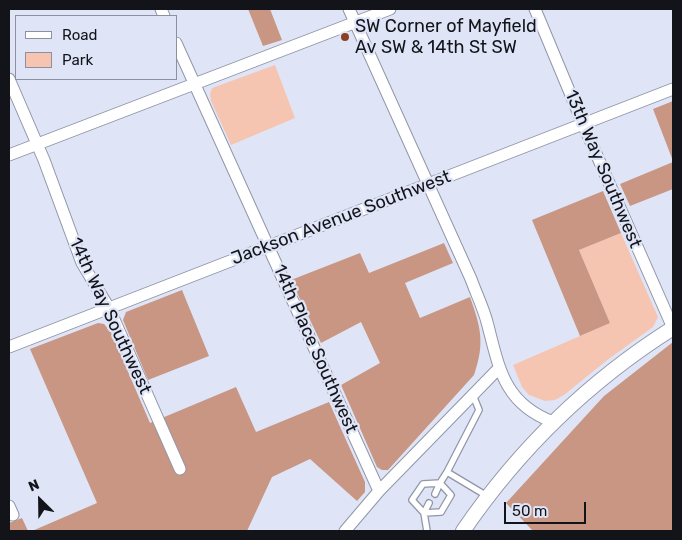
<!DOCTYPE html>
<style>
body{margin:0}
#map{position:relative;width:682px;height:540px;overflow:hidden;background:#dfe5f7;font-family:Rubik,sans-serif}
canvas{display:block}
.frame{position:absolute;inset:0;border:10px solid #12141a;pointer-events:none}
.legend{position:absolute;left:15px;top:15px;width:162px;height:65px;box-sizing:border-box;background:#dfe5f7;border:1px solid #8d919f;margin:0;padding:6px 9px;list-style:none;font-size:15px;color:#12141a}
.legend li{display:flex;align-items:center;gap:10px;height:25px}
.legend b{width:25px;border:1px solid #8d919f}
.north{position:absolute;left:15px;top:475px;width:50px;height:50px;-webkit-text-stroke:4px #dfe5f7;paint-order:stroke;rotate:337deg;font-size:14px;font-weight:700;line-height:20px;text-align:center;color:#12141a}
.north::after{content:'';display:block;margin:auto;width:18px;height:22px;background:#12141a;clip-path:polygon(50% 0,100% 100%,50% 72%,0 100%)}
.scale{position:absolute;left:504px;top:502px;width:82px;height:22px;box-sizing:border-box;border:2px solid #12141a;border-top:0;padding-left:6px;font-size:15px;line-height:18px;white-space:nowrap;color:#12141a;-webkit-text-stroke:4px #dfe5f7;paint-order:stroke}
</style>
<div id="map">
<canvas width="682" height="540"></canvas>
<div class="frame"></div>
<ul class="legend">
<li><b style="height:6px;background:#fff"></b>Road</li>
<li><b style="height:14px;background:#f6c5b2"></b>Park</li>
</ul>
<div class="north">N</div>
<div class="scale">50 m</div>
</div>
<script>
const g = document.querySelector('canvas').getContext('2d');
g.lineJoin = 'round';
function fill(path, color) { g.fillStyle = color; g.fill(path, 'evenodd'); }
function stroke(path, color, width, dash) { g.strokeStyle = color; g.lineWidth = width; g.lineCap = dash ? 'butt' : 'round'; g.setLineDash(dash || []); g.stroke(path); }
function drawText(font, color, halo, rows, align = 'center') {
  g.font = font + ' Rubik,sans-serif'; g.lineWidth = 4.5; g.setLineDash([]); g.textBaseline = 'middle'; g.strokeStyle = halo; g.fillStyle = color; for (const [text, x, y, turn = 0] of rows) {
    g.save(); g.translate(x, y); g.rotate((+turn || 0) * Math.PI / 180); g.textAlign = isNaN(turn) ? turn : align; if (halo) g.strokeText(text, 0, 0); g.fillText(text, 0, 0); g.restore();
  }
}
fill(new Path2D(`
 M275,65L295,118L231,145L211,101L210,94L212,88Z
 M621,233L658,317L653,327L606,361L564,395L555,400L545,401L529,395L522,387L513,365L610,323L579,250Z`), '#f6c5b2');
fill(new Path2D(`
 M248,9H270L282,40L263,46Z
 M673,101V161L653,109Z
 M673,162V189L630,206L620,184Z
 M603,191L621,233L579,250L610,323L580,336L532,220Z
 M444,243L453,263L405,283L420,318L470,297C481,328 485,343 474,375L388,470H382L377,467L341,385L380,363L361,322L321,343L291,280L360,253L369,273Z
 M182,290L209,356L148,380L123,320L126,312Z
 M98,323L104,324L111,332L150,423L236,387L256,432L329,402L365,482V492L357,501L310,459L272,477L247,531H32L97,503L30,349Z
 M673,342V531H533L506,503L604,396Z
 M22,518L28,531H9V523Z`), '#c89682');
const service = new Path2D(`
 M447,472L479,410L473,395
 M435,494L440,483
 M429,503L424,513L412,500L423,484L440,483
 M427,531L424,513L441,512L451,495L440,483L447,472L487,496`);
const minor = new Path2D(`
 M161,9L164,16
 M349,9L471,279C476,293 483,307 487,322C499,367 503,403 553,422
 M535,9L583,124L673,328
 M176,43L379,491
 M9,79L44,160L82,263L109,308L180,469
 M9,155L390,9
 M9,347L673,89
 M9,506L13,515
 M345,531L379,491L499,368`);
const tertiary = new Path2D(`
 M463,531C519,449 589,381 673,328`);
stroke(service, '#9196a7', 8);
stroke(minor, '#9196a7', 13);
stroke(tertiary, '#9196a7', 16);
stroke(service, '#fff', 5.5);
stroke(minor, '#fff', 11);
stroke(tertiary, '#fff', 14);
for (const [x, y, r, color] of [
 [345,37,5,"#894122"]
]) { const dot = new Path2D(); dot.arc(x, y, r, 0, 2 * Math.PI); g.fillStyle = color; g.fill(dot); stroke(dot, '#dfe5f7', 2); }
drawText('18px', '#12141a', '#dfe5f7', [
 ["SW Corner of Mayfield",355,27],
 ["Av SW & 14th St SW",355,48]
], 'left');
drawText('18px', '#12141a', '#dfe5f7', [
 ["13th Way Southwest",603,169,67],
 ["Jackson Avenue Southwest",341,218,-21],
 ["14th Way Southwest",110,316,65],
 ["14th Place Southwest",315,349,66]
]);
</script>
